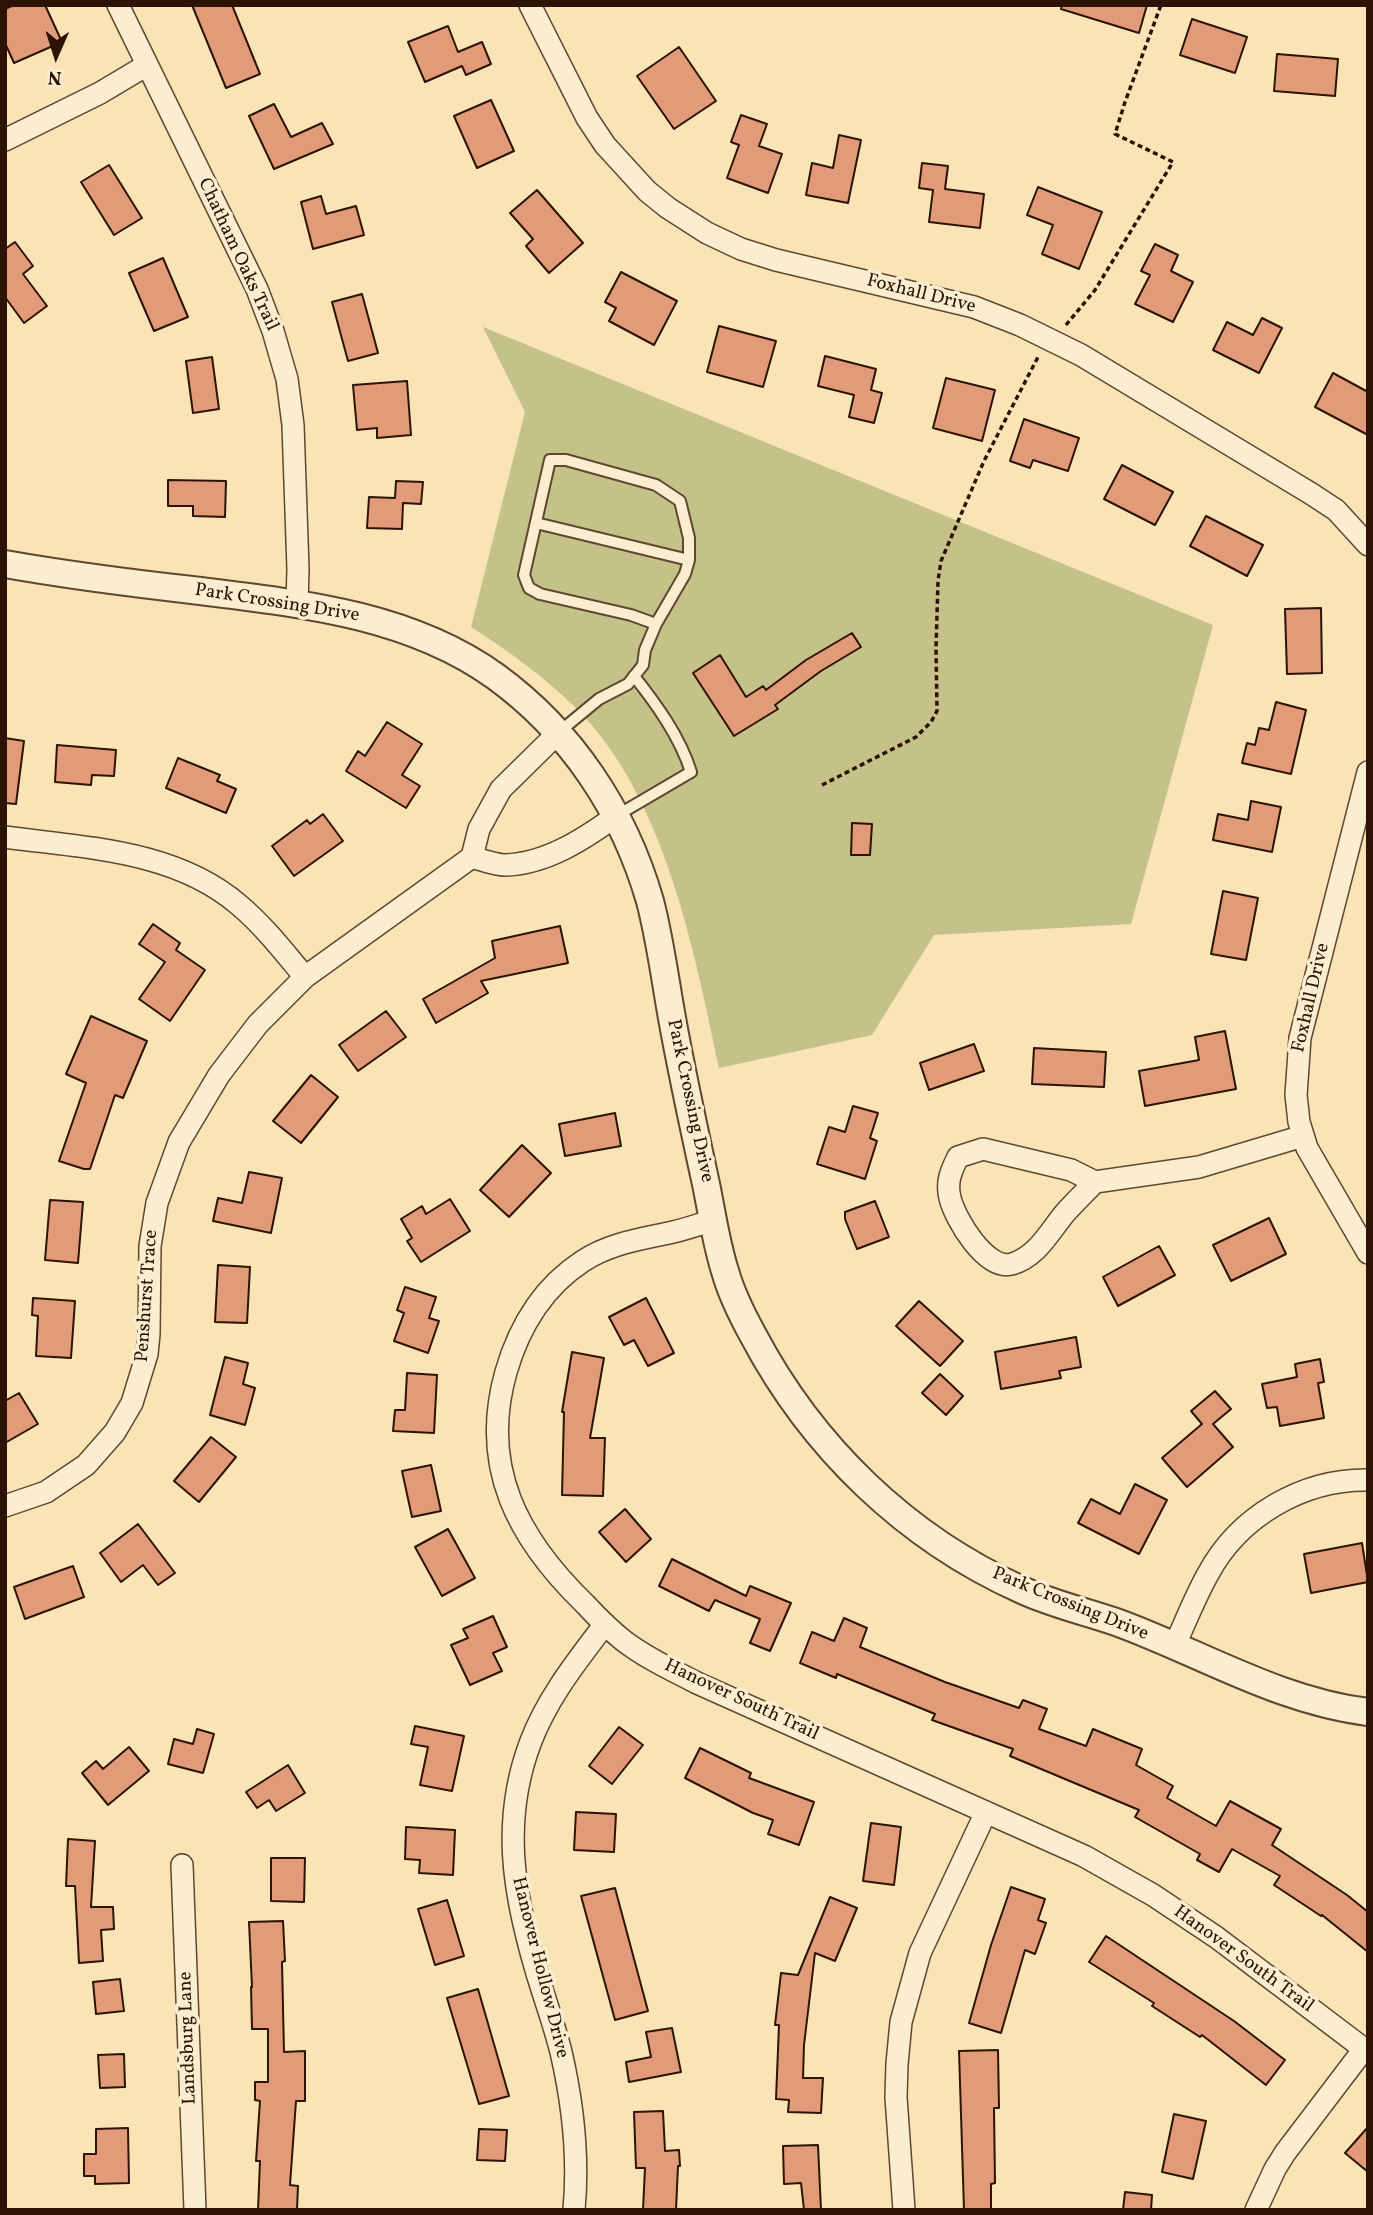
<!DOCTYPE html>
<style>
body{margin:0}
#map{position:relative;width:1373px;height:2215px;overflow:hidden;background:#f9e4b6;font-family:Vollkorn,serif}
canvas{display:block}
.frame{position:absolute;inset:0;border:7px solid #2c1304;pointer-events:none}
.north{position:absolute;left:21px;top:21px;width:70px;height:70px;-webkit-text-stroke:5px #fbedd0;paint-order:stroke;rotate:183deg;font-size:19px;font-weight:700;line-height:28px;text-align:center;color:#2c1304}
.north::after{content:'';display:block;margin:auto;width:24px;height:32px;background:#2c1304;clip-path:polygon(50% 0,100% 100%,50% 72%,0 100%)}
</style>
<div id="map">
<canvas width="1373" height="2215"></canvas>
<div class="frame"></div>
<div class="north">N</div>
</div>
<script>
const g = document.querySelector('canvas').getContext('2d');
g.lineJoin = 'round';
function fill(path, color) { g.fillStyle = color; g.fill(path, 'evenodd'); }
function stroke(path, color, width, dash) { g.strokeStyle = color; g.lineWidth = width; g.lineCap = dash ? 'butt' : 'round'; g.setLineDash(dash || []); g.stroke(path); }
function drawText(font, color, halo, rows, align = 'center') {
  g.font = font + ' Vollkorn,serif'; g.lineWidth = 7; g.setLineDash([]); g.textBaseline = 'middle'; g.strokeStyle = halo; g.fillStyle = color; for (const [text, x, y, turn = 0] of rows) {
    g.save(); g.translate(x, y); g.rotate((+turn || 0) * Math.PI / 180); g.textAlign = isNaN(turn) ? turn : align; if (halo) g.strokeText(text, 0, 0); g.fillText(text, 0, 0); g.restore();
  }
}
fill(new Path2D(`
 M483,327L1213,625L1131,924L934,935L872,1035L719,1068C694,950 665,797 576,708C544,677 509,651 471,627L525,412Z`), '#c5c289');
const building = new Path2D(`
 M14,5H45L62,42L14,63L5,43V9Z
 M192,5H232L260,74L226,88Z
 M1062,5H1147L1139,33L1061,9Z
 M1192,19L1247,37L1235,73L1180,55Z
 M448,26L458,52L482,42L491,64L466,75L462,66L425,82L408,42Z
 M679,47L716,101L674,129L637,76Z
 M1277,54L1338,59L1335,96L1274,91Z
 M491,100L514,151L477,168L454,116Z
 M274,104L291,137L322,123L333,144L274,169L249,116Z
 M741,115L767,124L759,146L782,154L768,193L727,178L739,145L731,142Z
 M839,135L861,140L848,203L806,195L812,163L833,168Z
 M922,163L948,166L945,189L984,194L980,228L929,222L933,190L919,188Z
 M109,165L142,218L114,235L81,182Z
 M1038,187L1102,212L1079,269L1042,254L1053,225L1027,215Z
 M537,190L583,243L549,273L526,246L533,239L510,213Z
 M321,196L326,214L356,206L364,235L313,249L301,202Z
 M15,242L33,266L23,274L47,306L24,323L5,297V249Z
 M1155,244L1178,255L1171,271L1193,282L1173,322L1135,304L1150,275L1141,271Z
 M163,258L188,317L154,331L129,273Z
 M621,272L677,301L654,345L609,321L616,308L605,302Z
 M362,294L378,353L348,361L332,302Z
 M1262,318L1282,328L1259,373L1213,350L1227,322L1253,335Z
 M719,326L776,341L763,387L707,372Z
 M825,356L876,369L871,390L882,393L874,423L849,417L854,395L818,386Z
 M212,357L219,409L193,413L186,361Z
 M1333,373L1368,392V435L1315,407Z
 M946,378L995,390L982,441L933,428Z
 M407,381L411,435L377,438V428L357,430L353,385Z
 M1024,419L1079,438L1068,471L1033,460L1030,468L1010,461Z
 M1122,465L1173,492L1155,525L1104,499Z
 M168,480L226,481L225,517L193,516V506H168Z
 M396,481L423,482L421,504L403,503L402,529L367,528L369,497L395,498Z
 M1206,516L1263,545L1247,576L1190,546Z
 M1321,608L1322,673L1287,674L1285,609Z
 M852,633L861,647L821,671L775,705L778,709L734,736L693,673L720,655L746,697L763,686L766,690L806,660Z
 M1276,702L1306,710L1291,774L1242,763L1247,743L1255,745L1259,728L1269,730Z
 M387,722L422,744L402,775L420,786L406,808L346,771L358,751L365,756Z
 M5,738L24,741L16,804L5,803Z
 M57,745L116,750L114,776L92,775L91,785L55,782Z
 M178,758L220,775L217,781L236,789L226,813L166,788Z
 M1251,801L1281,807L1272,852L1213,840L1218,814L1248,820Z
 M323,814L343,841L294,876L272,846L307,820L310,824Z
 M852,823L872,824L870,855H851Z
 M1223,891L1258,898L1246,960L1211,954Z
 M153,924L180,943L176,950L205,970L170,1021L139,999L165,962L139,944Z
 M560,926L568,963L481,981L488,993L436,1023L423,999L495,958L492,941Z
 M386,1011L406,1037L358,1071L339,1045Z
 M91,1016L147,1041L123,1098L115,1095L90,1169H84L59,1161L86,1083L66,1074Z
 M1225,1031L1236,1089L1145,1106L1139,1071L1199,1060L1195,1037Z
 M974,1044L984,1071L929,1090L920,1063Z
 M1034,1048L1106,1052L1104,1087L1032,1084Z
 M311,1075L338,1097L301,1143L273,1121Z
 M853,1106L878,1113L870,1138L877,1141L865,1179L817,1164L829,1127L845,1132Z
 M615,1113L621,1146L565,1156L559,1124Z
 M522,1145L551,1173L509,1217L480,1190Z
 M249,1172L282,1178L271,1233L213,1221L218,1198L242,1203Z
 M450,1199L470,1231L421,1262L407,1241L412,1238L401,1219L422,1206L426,1214Z
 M50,1200L83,1202L78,1263L45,1260Z
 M875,1201L889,1237L857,1249L845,1219V1212Z
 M1269,1218L1286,1254L1231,1281L1213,1245Z
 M1159,1246L1175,1275L1118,1306L1103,1277Z
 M218,1265L250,1267L247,1323L215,1322Z
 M405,1287L436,1297L429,1318L439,1321L428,1353L394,1341L404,1313L397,1310Z
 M33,1298L75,1301L71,1358L36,1356L38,1316L32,1315Z
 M646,1298L674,1353L648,1366L634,1340L624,1345L609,1317Z
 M919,1301L963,1341L940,1366L896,1326Z
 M1076,1337L1081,1367L1059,1371L1061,1378L1001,1389L995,1352Z
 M572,1352L604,1358L590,1438H605L603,1496L562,1495L564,1412H562Z
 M225,1357L248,1363L243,1384L255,1388L245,1425L210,1415Z
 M1320,1359L1324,1382L1318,1383L1324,1418L1280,1426L1277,1407L1267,1408L1262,1384L1297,1377L1295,1364Z
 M407,1373L437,1375L434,1433L393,1431L395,1410H405Z
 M940,1374L963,1396L946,1415L922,1393Z
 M1215,1391L1231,1409L1213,1424L1233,1447L1187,1487L1162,1458L1202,1424L1191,1411Z
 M19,1393L38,1424L5,1443V1401Z
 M211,1437L236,1457L199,1502L174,1481Z
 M431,1465L441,1511L412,1517L402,1471Z
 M1135,1484L1167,1500L1139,1554L1078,1523L1091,1499L1120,1514Z
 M625,1509L651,1539L626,1562L599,1532Z
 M138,1524L175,1573L158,1585L143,1565L121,1582L100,1553Z
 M448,1529L475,1578L442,1596L415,1547Z
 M1362,1543L1368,1582L1311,1593L1304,1554Z
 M672,1559L746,1596L750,1586L791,1603L770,1651L750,1643L760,1619L715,1600L709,1611L659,1586Z
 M73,1566L84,1597L25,1619L14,1587Z
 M493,1616L507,1647L493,1653L502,1671L470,1685L451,1645L468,1638L463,1629Z
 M844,1618L867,1628L860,1647L945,1682L1019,1708L1023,1700L1047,1709L1039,1729L1086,1746L1093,1729L1142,1749L1136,1765L1173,1786L1167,1798L1216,1826L1230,1801L1281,1829L1272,1845L1347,1895L1368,1912V1952L1322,1915L1321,1916L1274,1885L1280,1876L1232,1849L1219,1872L1197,1860L1200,1854L1135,1817L1139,1810L1010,1756L1013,1749L932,1720L935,1714L837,1674L836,1678L800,1663L812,1632L834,1641Z
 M415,1726L464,1736L452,1791L420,1785L428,1747L411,1744Z
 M619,1727L643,1745L612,1784L589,1766Z
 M197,1729L214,1734L203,1773L168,1764L174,1739L193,1744Z
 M129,1747L149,1771L108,1805L82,1773L96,1761L103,1769Z
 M700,1748L751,1773L749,1778L814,1802L799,1845L768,1834L773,1820L753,1813L685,1778Z
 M288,1765L305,1793L276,1811L269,1800L257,1808L246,1792Z
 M576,1812L616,1814L614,1852L574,1850Z
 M871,1823L901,1827L894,1885L863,1881Z
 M406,1827L455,1830L453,1875L419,1873L420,1860L405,1859Z
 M68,1839L95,1841L91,1907H113L114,1929L101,1930L103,1961L79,1963L75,1886H66Z
 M271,1858H305L304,1902L271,1901Z
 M1011,1887L1045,1899L1038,1920L1046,1923L1035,1954L1025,1950L1001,2033L969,2023L991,1945Z
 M615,1888L648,2011L615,2020L581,1896Z
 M830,1897L857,1908L835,1961L815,1953L804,2045L803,2078H823L821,2113L788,2112L789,2100L776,2099L779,2025H775L781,1973L798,1975Z
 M447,1900L464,1956L435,1965L418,1909Z
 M283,1921L285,1961L282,1962L284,2052L305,2051V2101H296L290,2185L298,2186L297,2210H258L260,2161H256L260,2101L255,2100V2082H268V2029H252L251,1987H252L249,1922Z
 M1106,1936L1234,2021L1285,2060L1266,2085L1202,2035L1200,2037L1152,2006L1154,2003L1089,1962Z
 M120,1979L124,2011L96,2014L93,1982Z
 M478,1989L509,2096L479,2104L447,1998Z
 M672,2028L681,2072L629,2082L626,2062L651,2057L646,2032Z
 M998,2050L999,2108H994L995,2183L991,2184V2210H964L959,2051Z
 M124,2054L125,2087L100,2088L98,2055Z
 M663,2111L665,2151L679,2150L680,2166H678L676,2210H643L645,2168H636L634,2112Z
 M1174,2114L1206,2121L1193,2179L1162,2172Z
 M1368,2127V2172L1345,2153Z
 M128,2128L129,2183L95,2184V2176H84V2154H96V2129Z
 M479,2129L507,2130L505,2161L477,2160Z
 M818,2145L821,2210H804L801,2183L784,2184L783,2146Z
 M1125,2192L1152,2195L1151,2210H1123Z`);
fill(building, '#e29b79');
stroke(building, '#2c1304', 2);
const service = new Path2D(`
 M536,523L689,560L685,574L656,624
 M559,732L599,699L628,684L643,665L645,650L656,624L631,615L540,594L529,588L524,575L550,460H566L656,485L680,501L689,538V560
 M616,816L691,772C680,737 657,705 634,676`);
const minor = new Path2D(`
 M118,5L257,289L273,331L287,379L293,425L298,569L297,604
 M530,5L587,118L605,145L647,191L668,208L707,233L741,249L776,260L974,307L1020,325L1081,355L1310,493L1336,510L1368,545
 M5,140L100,93L147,65
 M1368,772L1300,1038L1296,1095L1299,1122L1307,1148L1368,1253
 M5,837C85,848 175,850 239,905C264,926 284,952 305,977
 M472,857C482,860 495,865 505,865C546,864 584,839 616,816
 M1095,1182C1085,1192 1075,1202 1065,1213C1050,1231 1037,1257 1012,1264C986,1271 955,1219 950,1198C946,1182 951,1171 958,1157L983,1149L1071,1170L1095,1182L1199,1167L1303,1136
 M714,1220C700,1224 687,1229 673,1232C642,1239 610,1243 583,1261C543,1287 519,1327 506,1372C479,1467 518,1539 585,1604C597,1617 610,1630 624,1641C646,1658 672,1670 697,1683L1084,1856L1153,1895L1216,1937L1368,2052
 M5,1506L46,1492L86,1465L115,1432L132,1403L147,1354L149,1334L150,1246L157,1203L179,1142L219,1075L258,1024L305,977L472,857L479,829L501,789L559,732
 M1174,1647C1185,1623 1195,1597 1208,1574C1239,1516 1303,1479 1368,1480
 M182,1865L195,2210
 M574,2210C579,2156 573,2104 561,2052C554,2024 544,1997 536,1970C513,1892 501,1819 531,1741C548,1697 577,1661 605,1624
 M904,2210L896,2097L897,2064L901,2022L920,1953L986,1812
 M1256,2210L1275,2169L1285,2153L1364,2049`);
const tertiary = new Path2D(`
 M5,564C67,575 130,583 192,590C296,603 407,613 495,676C571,731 624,811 650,901C660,939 665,979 672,1018C682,1074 694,1129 706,1184C712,1213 716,1243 725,1271C731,1293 742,1315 753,1335C812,1447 906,1538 1022,1590C1052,1604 1084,1611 1116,1622C1199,1652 1278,1701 1368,1712`);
stroke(service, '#5f4730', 14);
stroke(minor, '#5f4730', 24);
stroke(tertiary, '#5f4730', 30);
stroke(new Path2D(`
 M1066,325L1095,290L1173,162L1115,134L1125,102L1161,5
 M822,785L916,737L931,722L937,711L936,648L938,581L941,561L984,461L1038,357`), '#2c1304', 3.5, [5, 3.5]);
stroke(service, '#fbedd0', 10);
stroke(minor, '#fbedd0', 21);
stroke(tertiary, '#fbedd0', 26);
drawText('19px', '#2c1304', '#fbedd0', [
 ["Chatham Oaks Trail",237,255,65],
 ["Foxhall Drive",921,295,14],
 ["Park Crossing Drive",277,604,9],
 ["Foxhall Drive",1312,998,-77],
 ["Park Crossing Drive",689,1101,78],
 ["Penshurst Trace",148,1296,-86],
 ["Park Crossing Drive",1070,1605,22],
 ["Hanover South Trail",741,1701,25],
 ["Hanover South Trail",1243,1960,36],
 ["Hanover Hollow Drive",539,1968,76],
 ["Landsburg Lane",189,2038,-92]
]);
</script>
